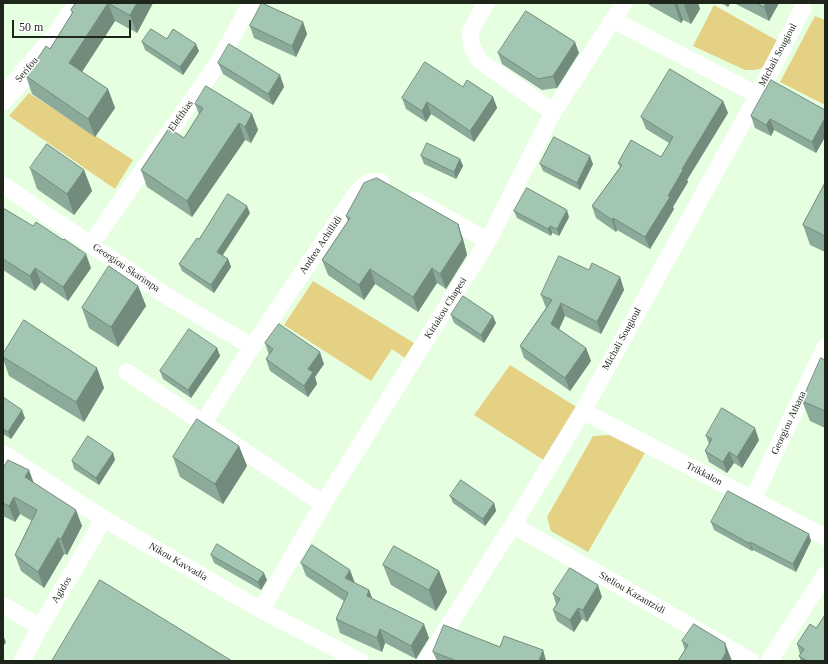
<!DOCTYPE html>
<style>
body{margin:0}
#map{position:relative;width:828px;height:664px;overflow:hidden;background:#e6ffe1;font-family:Georgia,serif}
canvas{display:block}
.frame{position:absolute;inset:0;border:4px solid #1e261b;pointer-events:none}
.scale{position:absolute;left:12px;top:20px;width:119px;height:18px;box-sizing:border-box;border:2px solid #1e261b;border-top:0;padding-left:5px;font-size:12px;line-height:14px;white-space:nowrap;color:#1e261b;-webkit-text-stroke:3px #fff;paint-order:stroke}
</style>
<div id="map">
<canvas width="828" height="664"></canvas>
<div class="frame"></div>
<div class="scale">50 m</div>
</div>
<script>
const g = document.querySelector('canvas').getContext('2d');
g.lineJoin = 'round';
function fill(path, color) { g.fillStyle = color; g.fill(path, 'evenodd'); }
function stroke(path, color, width, dash) { g.strokeStyle = color; g.lineWidth = width; g.lineCap = dash ? 'butt' : 'round'; g.setLineDash(dash || []); g.stroke(path); }
function drawText(font, color, halo, rows, align = 'center') {
  g.font = font + ' Georgia,serif'; g.lineWidth = 3; g.setLineDash([]); g.textBaseline = 'middle'; g.strokeStyle = halo; g.fillStyle = color; for (const [text, x, y, turn = 0] of rows) {
    g.save(); g.translate(x, y); g.rotate((+turn || 0) * Math.PI / 180); g.textAlign = isNaN(turn) ? turn : align; if (halo) g.strokeText(text, 0, 0); g.fillText(text, 0, 0); g.restore();
  }
}
fill(new Path2D(`
 M714,5L778,41L765,65L760,69L753,70H745L693,46Z
 M815,16L825,20V105L780,82Z
 M29,93L133,160L115,189L9,116Z
 M313,281L414,343L405,358L392,349L371,381L284,325Z
 M510,365L578,408L545,461L474,415Z
 M609,435L645,453L588,552L551,531L547,517L593,436Z`), '#e4d184');
stroke(new Path2D(`
 M486,3L470,32L472,47L480,61L553,112
 M613,20L758,95
 M3,185L165,295L252,347
 M415,200L488,241
 M91,244L218,63L251,3
 M127,372L323,504
 M583,411L825,537
 M203,423L252,347L357,192L369,182H381
 M3,453L104,519L261,610L360,661
 M753,499L825,347
 M513,525L751,661
 M3,605L40,627
 M261,610L323,504L488,241L553,112L624,3
 M22,661L40,627L104,519
 M426,661L513,525L583,411L758,95L803,8
 M769,661L825,575`), '#fff', 17);
stroke(new Path2D(`
 M3,99L57,36L80,3`), '#fff', 22);
fill(new Path2D(`
 M76,3H153L137,33L115,21L82,72L108,89L115,108L95,137L32,94L26,76L50,49L72,14L71,10Z
 M648,3H698L700,9L691,24L683,20L681,23L649,5Z
 M721,3H730L728,7Z
 M734,3H779L769,21Z
 M303,22L307,34L296,57L254,38L250,26Z
 M167,39L199,51L183,75L145,50L142,42Z
 M498,53H579L557,88L542,90L502,64Z
 M218,63L280,75L284,87L273,105L223,74Z
 M463,87L493,97L497,108L474,142L431,114L426,122L406,109L402,98Z
 M723,101L728,113L687,180L688,182L673,207L674,209L650,249L617,230L616,232L596,218L592,206L620,167L618,163L661,157L669,143L646,129L641,117Z
 M195,104L252,114L258,130L251,143L245,140L192,217L147,187L141,170L184,138L199,114Z
 M825,110V137L816,153L774,130L771,136L755,128L751,116Z
 M421,156L460,159L463,166L456,179L424,164Z
 M540,164H593L580,190L543,171Z
 M30,168L84,170L92,191L74,215L37,189Z
 M825,183V252L810,245L803,225Z
 M3,208L91,268L68,301L41,282L35,291L3,270Z
 M514,211L569,217L559,236L552,233L551,236L517,218Z
 M250,213L223,255L228,259L231,267L214,293L182,271L179,264L199,239Z
 M346,216L458,224L463,239L467,255L446,289L437,283L418,312L375,284L364,300L328,275L322,260L348,221Z
 M589,270L620,277L624,290L601,334L565,316L559,329L586,348L591,361L570,391L524,358L520,346L546,308L541,295Z
 M138,286L146,306L118,347L89,328L82,308Z
 M451,315L496,323L484,343L454,323Z
 M265,343L324,364L315,377L317,384L308,397L270,371L266,359L269,355Z
 M217,348L220,356L191,398L163,379L160,371Z
 M3,354L97,368L104,388L84,422L9,376L3,359Z
 M825,360V428L810,421L802,401Z
 M3,397L25,418L11,439L3,434Z
 M706,436L759,440L742,468L734,463L727,473L709,462L705,451L709,444Z
 M239,446L247,466L223,504L180,477L173,457Z
 M113,453L115,460L99,485L74,469L72,461Z
 M3,469L34,483L82,526L67,555L64,554L44,588L21,571L15,555L32,521L20,514L15,522L3,516Z
 M450,496L494,503L496,511L485,526L453,503Z
 M711,522L811,541L796,572L753,550L752,551L714,530Z
 M211,555L267,580L261,590L214,563Z
 M301,563L355,583L369,590L372,598L429,638L416,659L385,643L382,652L340,633L336,619L344,601L306,576Z
 M383,565L439,571L447,592L436,611L391,585Z
 M553,594L602,597L587,622L582,619L574,632L557,621L553,610L556,604Z
 M816,628L825,661H801L799,656L800,654L797,644Z
 M682,641L732,661L685,650Z
 M500,647L543,650L546,661H437L433,652Z`), '#8caa9a');
fill(new Path2D(`
 M108,3L115,21L76,81L69,63Z
 M137,3H153L137,33L130,15Z
 M674,3H677L683,20L681,23Z
 M684,3H698L700,9L691,24L684,4Z
 M726,3H730L728,7Z
 M766,3H779L769,21L764,7Z
 M303,22L307,34L296,57L292,46Z
 M575,42L579,53L557,88L553,76Z
 M196,44L199,51L183,75L180,67Z
 M280,75L284,87L273,105L268,94Z
 M108,89L115,108L95,137L88,119Z
 M493,97L497,108L474,142L470,131Z
 M723,101L728,113L687,180L688,182L673,207L674,209L650,249L645,237L668,196L682,169Z
 M427,102L431,114L426,122L422,111Z
 M252,114L258,130L251,143L245,127Z
 M825,118V137L816,153L812,142Z
 M770,119L774,130L771,136L766,125Z
 M239,123L245,140L192,217L187,201Z
 M590,156L593,164L580,190L577,183Z
 M460,159L463,166L456,179L454,172Z
 M84,170L92,191L74,215L67,194Z
 M247,206L250,213L220,259L217,252Z
 M567,210L569,217L559,236L557,229Z
 M613,218L617,230L616,232L612,220Z
 M458,224L463,239L467,255L446,289L440,274Z
 M550,226L552,233L551,236L548,229Z
 M86,254L91,268L68,301L63,287Z
 M228,259L231,267L214,293L211,285Z
 M35,268L41,282L35,291L30,276Z
 M432,268L437,283L418,312L413,297Z
 M370,269L375,284L364,300L359,285Z
 M620,277L624,290L601,334L597,322Z
 M138,286L146,306L118,347L111,327Z
 M561,303L565,316L556,336L551,324Z
 M493,316L496,323L484,343L481,335Z
 M217,348L220,356L191,398L188,390Z
 M586,348L591,361L570,391L565,378Z
 M320,352L324,364L315,377L317,384L308,397L304,386L308,369Z
 M97,368L104,388L84,422L76,402Z
 M22,410L25,418L11,439L8,432Z
 M755,428L759,440L742,468L737,457Z
 M239,446L247,466L223,504L215,484Z
 M729,452L734,463L727,473L723,462Z
 M113,453L115,460L99,485L96,478Z
 M29,470L35,486L25,477Z
 M14,497L20,514L15,522L9,506Z
 M494,503L496,511L485,526L483,519Z
 M76,510L82,526L67,555L61,539Z
 M809,534L811,541L796,572L793,564Z
 M58,538L64,554L44,588L38,572Z
 M750,542L753,550L752,551L750,544Z
 M350,570L355,583L345,578Z
 M439,571L447,592L436,611L429,590Z
 M264,573L267,580L261,590L258,582Z
 M598,585L602,597L587,622L583,610Z
 M369,590L374,603L367,596Z
 M578,608L582,619L574,632L570,620Z
 M424,624L429,638L416,659L411,646Z
 M380,629L385,643L382,652L377,638Z
 M3,635L6,642L3,647Z
 M725,643L732,661H721Z
 M543,650L546,661H539Z`), '#728b7d');
const building = new Path2D(`
 M76,3H108L69,63L108,89L88,119L26,76L46,46L50,49L73,12L71,10Z
 M108,3H137L130,15Z
 M262,3L303,22L292,46L250,26Z
 M757,3H766L764,7Z
 M526,11L575,42L553,76L538,79L498,53Z
 M151,29L167,39L173,29L196,44L180,67L142,42Z
 M229,44L280,75L268,94L218,63Z
 M425,62L463,87L467,80L493,97L470,131L427,102L422,111L402,98Z
 M670,69L723,101L682,169L683,170L668,196L670,197L645,237L613,218L612,220L592,206L622,165L618,163L631,140L661,157L673,137L641,117Z
 M771,80L825,110V118L812,142L770,119L766,125L751,116Z
 M206,86L252,114L245,127L239,123L187,201L141,170L169,128L184,138L203,108L195,104Z
 M554,137L590,156L577,183L540,164Z
 M427,143L460,159L454,172L421,156Z
 M47,144L84,170L67,194L30,168Z
 M377,178L458,224L462,240L440,274L432,268L413,297L370,269L359,285L322,260L350,218L346,216L364,183Z
 M825,183V236L803,225Z
 M527,188L567,210L557,229L550,226L548,229L514,211Z
 M228,194L247,206L217,252L228,259L211,285L179,264L197,238L199,239Z
 M3,208L33,226L36,222L63,240L64,239L86,254L63,287L35,268L30,276L3,259Z
 M559,256L589,270L592,263L620,277L597,322L561,303L551,324L586,348L565,378L520,346L552,300L541,295Z
 M109,266L138,286L111,327L82,308Z
 M463,296L493,316L481,335L451,315Z
 M24,320L97,368L76,402L3,357V354Z
 M279,324L320,352L308,369L313,372L304,386L266,359L273,349L265,343Z
 M189,329L217,348L188,390L160,371Z
 M821,358L825,360V411L802,401Z
 M3,397L22,410L8,432L3,429Z
 M722,408L755,428L737,457L729,452L723,462L705,451L712,439L706,436Z
 M197,419L239,446L215,484L173,457Z
 M88,436L113,453L96,478L72,461Z
 M8,460L29,470L25,477L76,510L61,539L58,538L38,572L15,555L37,510L14,497L9,506L3,503V469Z
 M461,480L494,503L483,519L450,496Z
 M728,491L809,534L793,564L750,542V544L711,522Z
 M217,544L264,573L258,582L211,555Z
 M312,545L350,570L345,578L369,590L367,596L424,624L411,646L380,629L377,638L336,619L348,593L301,563Z
 M394,546L439,571L429,590L383,565Z
 M570,568L598,585L583,610L578,608L570,620L553,610L560,599L553,594Z
 M100,580L232,661H52Z
 M825,615V661H807L799,656L804,649L797,644L810,624L816,628Z
 M694,624L725,643L726,653L721,661H678L688,645L682,641Z
 M444,625L500,647L504,636L543,650L539,661H457L433,652Z`);
fill(building, '#a3c6b3');
stroke(building, '#728b7d', 1);
drawText('10px', '#1e261b', '#fff', [
 ["Michali Sougioul",778,55,-62],
 ["Serifou",27,70,-50],
 ["Elefthias",181,116,-55],
 ["Andrea Achillidi",321,245,-56],
 ["Georgiou Skarimpa",126,268,34],
 ["Kiriakou Chapesi",446,308,-58],
 ["Michali Sougioul",622,339,-61],
 ["Georgiou Athana",789,423,-65],
 ["Trikkalon",704,474,27],
 ["Nikou Kavvadia",178,562,30],
 ["Agidos",62,590,-59],
 ["Steliou Kazantzidi",632,593,30]
]);
</script>
